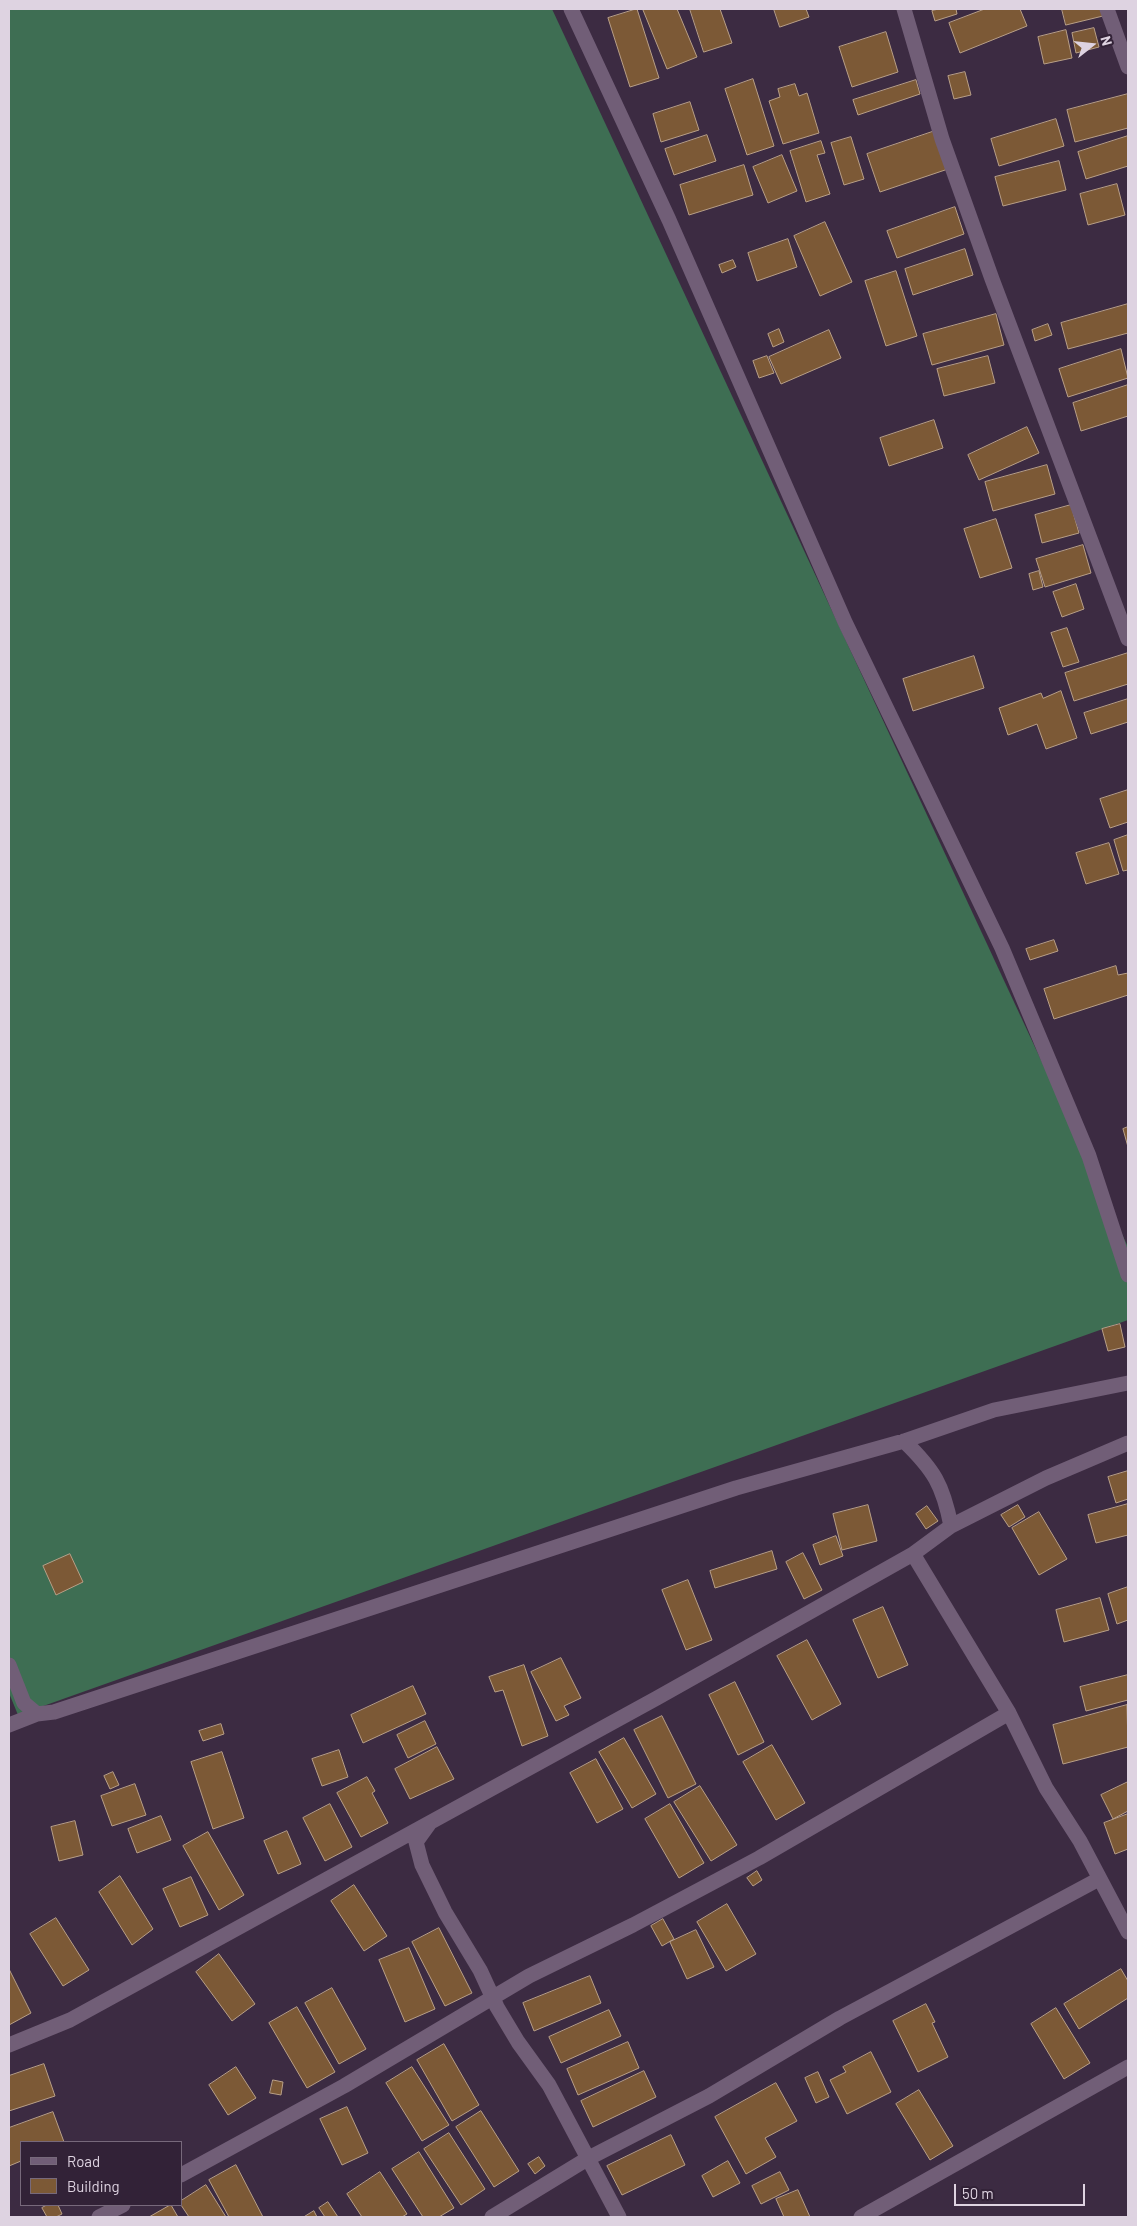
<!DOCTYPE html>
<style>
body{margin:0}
#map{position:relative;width:1137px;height:2226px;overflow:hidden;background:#3c2b42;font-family:Barlow,sans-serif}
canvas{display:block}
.frame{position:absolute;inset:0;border:10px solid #ded3e1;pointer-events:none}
.legend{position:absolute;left:20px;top:2141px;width:162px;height:65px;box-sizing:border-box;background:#322237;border:1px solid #77697b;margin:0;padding:6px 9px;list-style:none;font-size:15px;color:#ded3e1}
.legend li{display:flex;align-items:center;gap:10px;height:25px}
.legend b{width:25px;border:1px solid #77697b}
.north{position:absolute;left:1067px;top:20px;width:50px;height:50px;-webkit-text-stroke:4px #322237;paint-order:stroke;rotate:74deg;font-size:14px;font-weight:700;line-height:20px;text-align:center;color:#ded3e1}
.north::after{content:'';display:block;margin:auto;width:18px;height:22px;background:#ded3e1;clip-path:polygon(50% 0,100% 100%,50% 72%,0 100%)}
.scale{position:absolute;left:954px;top:2184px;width:131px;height:22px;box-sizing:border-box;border:2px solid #ded3e1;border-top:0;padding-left:6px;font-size:15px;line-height:18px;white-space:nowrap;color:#ded3e1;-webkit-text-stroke:4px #322237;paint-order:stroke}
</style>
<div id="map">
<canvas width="1137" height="2226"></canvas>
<div class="frame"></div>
<ul class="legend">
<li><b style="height:6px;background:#715e77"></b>Road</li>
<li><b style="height:14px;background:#7c5936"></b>Building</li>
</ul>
<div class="north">N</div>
<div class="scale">50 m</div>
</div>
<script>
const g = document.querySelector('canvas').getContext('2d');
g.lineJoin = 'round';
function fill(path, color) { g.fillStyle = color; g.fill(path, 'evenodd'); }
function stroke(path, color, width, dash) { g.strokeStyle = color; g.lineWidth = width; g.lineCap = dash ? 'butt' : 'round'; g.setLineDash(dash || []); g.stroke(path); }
fill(new Path2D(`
 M9,9H552L1128,1247V1320L18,1715L9,1693Z`), '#3e6e53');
const building = new Path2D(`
 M637,9L659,78L630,87L608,18Z
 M647,9H677L697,57L667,69L643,10Z
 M690,9H720L732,43L704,52Z
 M774,9H806L809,17L780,27Z
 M939,9H956L957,14L935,21L932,11Z
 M985,9H1020L1027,26L960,53L949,23Z
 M1062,9H1102L1103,16L1066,25Z
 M1094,28L1099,47L1076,53L1072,33Z
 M1066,30L1072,58L1044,64L1038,37Z
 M886,32L898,72L852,87L839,47Z
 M965,72L971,95L954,99L948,76Z
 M753,79L774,146L747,155L725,89Z
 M916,80L920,94L858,115L853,100Z
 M795,84L799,96L807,93L819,133L783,144L769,101L780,97L778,89Z
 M1128,94V128L1075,142L1067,110Z
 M690,102L699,130L661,142L653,114Z
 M1056,119L1064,146L999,166L991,139Z
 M935,131L948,169L880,192L867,154Z
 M707,135L716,161L674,175L665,149Z
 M1128,136V166L1086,179L1078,152Z
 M851,137L864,179L844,185L831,143Z
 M821,141L825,153L817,155L830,194L806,202L790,151Z
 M782,155L797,191L768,203L753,167Z
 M1059,161L1066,190L1003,206L995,177Z
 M744,165L753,195L689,215L680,185Z
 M1117,184L1125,215L1088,225L1080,194Z
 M955,207L964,234L897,258L887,231Z
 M825,222L852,282L820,296L794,236Z
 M788,239L797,267L757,281L748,253Z
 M965,249L973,275L913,295L905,269Z
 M733,260L736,267L722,273L719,265Z
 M896,271L917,336L886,346L865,281Z
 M1128,304V333L1068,349L1061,323Z
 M996,314L1004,345L932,365L923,334Z
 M1048,324L1052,335L1035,341L1032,330Z
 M779,329L784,342L773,347L768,334Z
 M829,330L841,358L781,384L769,357Z
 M1121,349L1128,378L1068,397L1059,369Z
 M767,356L774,373L759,378L753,361Z
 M988,356L995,383L944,396L937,369Z
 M1128,385V416L1081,431L1073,403Z
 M934,420L943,448L889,466L880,438Z
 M1027,427L1039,453L979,480L968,455Z
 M1047,465L1055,494L993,511L985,482Z
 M1071,505L1079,533L1042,543L1035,515Z
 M996,519L1012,568L980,578L964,529Z
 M1083,545L1091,573L1045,587L1036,559Z
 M1039,571L1043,587L1033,590L1029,574Z
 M1076,584L1084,609L1062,617L1053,592Z
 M1067,628L1079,662L1063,667L1051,633Z
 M1128,653V684L1074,701L1065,673Z
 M974,656L984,688L913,711L903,679Z
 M1061,691L1077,738L1046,749L1037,724L1008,735L999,708L1041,693L1043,698Z
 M1128,699V722L1091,734L1084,713Z
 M1128,790V822L1110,828L1100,799Z
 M1128,835V870L1123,871L1114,840Z
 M1109,843L1119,874L1086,884L1076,853Z
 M1054,940L1058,951L1030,960L1026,949Z
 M1116,966L1118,975L1128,973V995L1054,1019L1044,989Z
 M1128,1127V1147L1123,1129Z
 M1120,1324L1125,1347L1108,1351L1102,1329Z
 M1128,1471V1499L1116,1503L1108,1477Z
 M1128,1504V1535L1096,1543L1088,1515Z
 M868,1505L877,1541L842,1550L833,1514Z
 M1018,1505L1025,1517L1009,1527L1001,1515Z
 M927,1506L938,1521L926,1529L916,1514Z
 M1039,1512L1067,1559L1039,1575L1012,1528Z
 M836,1536L843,1556L820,1565L813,1545Z
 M772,1551L777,1569L715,1588L710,1571Z
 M803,1553L822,1590L804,1599L786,1562Z
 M70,1554L83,1582L56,1595L43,1566Z
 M688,1580L712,1640L686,1650L662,1590Z
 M1128,1587V1620L1117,1624L1108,1594Z
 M1100,1598L1109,1630L1064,1642L1056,1610Z
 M883,1607L908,1665L878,1678L853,1620Z
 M807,1640L841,1704L812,1720L777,1656Z
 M561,1658L581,1698L564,1706L569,1715L556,1721L531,1672Z
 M524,1665L548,1736L522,1746L503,1690L495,1692L489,1677Z
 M1128,1675V1700L1086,1711L1080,1687Z
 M735,1682L764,1742L738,1755L709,1695Z
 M413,1686L426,1714L363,1743L351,1715Z
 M1127,1705L1128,1747L1063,1764L1053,1725Z
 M662,1716L696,1784L668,1798L634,1730Z
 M425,1721L436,1744L408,1758L397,1735Z
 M221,1724L224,1734L203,1741L199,1731Z
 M624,1738L656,1794L632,1808L599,1752Z
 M772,1745L805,1803L776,1820L743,1762Z
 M437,1747L454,1779L410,1799L395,1769Z
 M339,1750L348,1777L322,1786L312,1759Z
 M222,1752L244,1818L213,1829L191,1762Z
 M596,1759L623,1809L597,1823L570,1773Z
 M113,1772L119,1785L110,1789L104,1776Z
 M367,1777L375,1791L372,1793L388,1823L361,1837L337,1793Z
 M1128,1782V1811L1113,1819L1101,1795Z
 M135,1784L146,1815L112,1826L101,1796Z
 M700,1786L737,1845L711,1861L674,1802Z
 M330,1804L352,1847L325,1861L303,1818Z
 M670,1804L704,1863L679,1878L645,1819Z
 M1128,1814V1849L1115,1854L1104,1823Z
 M161,1816L171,1840L137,1853L128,1829Z
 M75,1821L83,1855L59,1861L51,1827Z
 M287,1831L301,1864L278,1874L264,1841Z
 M208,1832L244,1895L219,1910L183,1846Z
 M757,1871L762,1880L753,1886L747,1878Z
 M120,1876L153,1929L132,1945L99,1892Z
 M191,1877L208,1915L180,1927L163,1889Z
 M354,1885L387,1936L364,1951L331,1901Z
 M727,1904L756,1954L726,1971L697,1922Z
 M56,1918L89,1970L63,1986L30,1934Z
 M663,1919L674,1939L662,1946L651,1926Z
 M439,1928L472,1993L445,2006L412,1942Z
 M696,1930L714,1967L687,1979L670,1942Z
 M409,1948L435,2009L405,2022L379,1960Z
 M219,1954L255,2004L232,2021L196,1972Z
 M9,1969L31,2013L9,2025Z
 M1121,1969L1128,1981V1998L1079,2029L1064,2004Z
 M590,1976L601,2003L534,2031L523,2003Z
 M332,1988L366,2049L339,2064L305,2003Z
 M926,2004L935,2022L932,2023L948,2057L918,2072L893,2021Z
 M297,2007L335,2072L307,2088L269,2023Z
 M1056,2008L1090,2063L1064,2079L1031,2024Z
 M609,2010L621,2036L561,2063L549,2037Z
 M628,2042L639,2068L578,2095L567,2069Z
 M444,2044L479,2105L452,2121L417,2060Z
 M871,2052L891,2092L847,2114L830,2080L846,2072L843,2067Z
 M44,2064L55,2096L9,2111V2076Z
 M236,2067L256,2098L228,2115L209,2085Z
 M412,2067L449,2125L422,2141L386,2083Z
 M644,2071L656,2097L593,2127L581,2101Z
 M818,2072L829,2097L816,2103L805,2078Z
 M273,2080L283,2082L281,2095L270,2093Z
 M776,2083L797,2121L765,2138L776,2157L746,2174L715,2117Z
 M919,2090L953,2146L930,2160L896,2104Z
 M347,2107L368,2153L342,2165L320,2119Z
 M481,2111L519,2171L494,2187L456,2127Z
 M53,2112L64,2142H21V2161L9,2166V2128Z
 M449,2133L485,2189L461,2205L424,2149Z
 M671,2135L685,2165L622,2195L607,2166Z
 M419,2152L454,2208L439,2217H423L392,2169Z
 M539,2157L545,2166L535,2174L528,2164Z
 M728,2161L740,2183L713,2197L702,2176Z
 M236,2165L263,2217H229L209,2180Z
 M380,2172L407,2214L402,2217H362L347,2194Z
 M780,2172L789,2190L761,2204L752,2186Z
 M206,2185L226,2217H189L181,2205V2201Z
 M798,2190L810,2217H784L776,2199Z
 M328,2202L338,2217H325L319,2208Z
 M47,2205H58L62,2214L56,2217H47L42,2208Z
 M171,2205L178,2217H149L170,2205Z
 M314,2211L317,2217H304Z`);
fill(building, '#7c5936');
stroke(building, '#b89f87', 1);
stroke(new Path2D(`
 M571,9L669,220L845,622L1002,948L1089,1156L1128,1275
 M904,9L942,139L992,279L1128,639
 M1107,9L1128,67
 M904,1441C934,1470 943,1485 951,1526
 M913,1554L1009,1713L1046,1788L1080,1841L1128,1932
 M9,1665L24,1703L37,1714L54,1712L736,1488L904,1441L994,1410L1128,1383
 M9,1725L37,1714
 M429,1824L416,1842L422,1865L445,1912L480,1970L497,2007L518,2042L549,2085L619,2217
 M9,2045L70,2020L657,1698L913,1554L951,1526L1046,1478L1128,1443
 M181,2175L344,2086L529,1976L633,1925L759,1858L1009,1713
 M99,2217L123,2205
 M492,2217L587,2159L709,2096L840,2018L1099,1879
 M861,2217L1128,2067`), '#715e77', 15);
</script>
